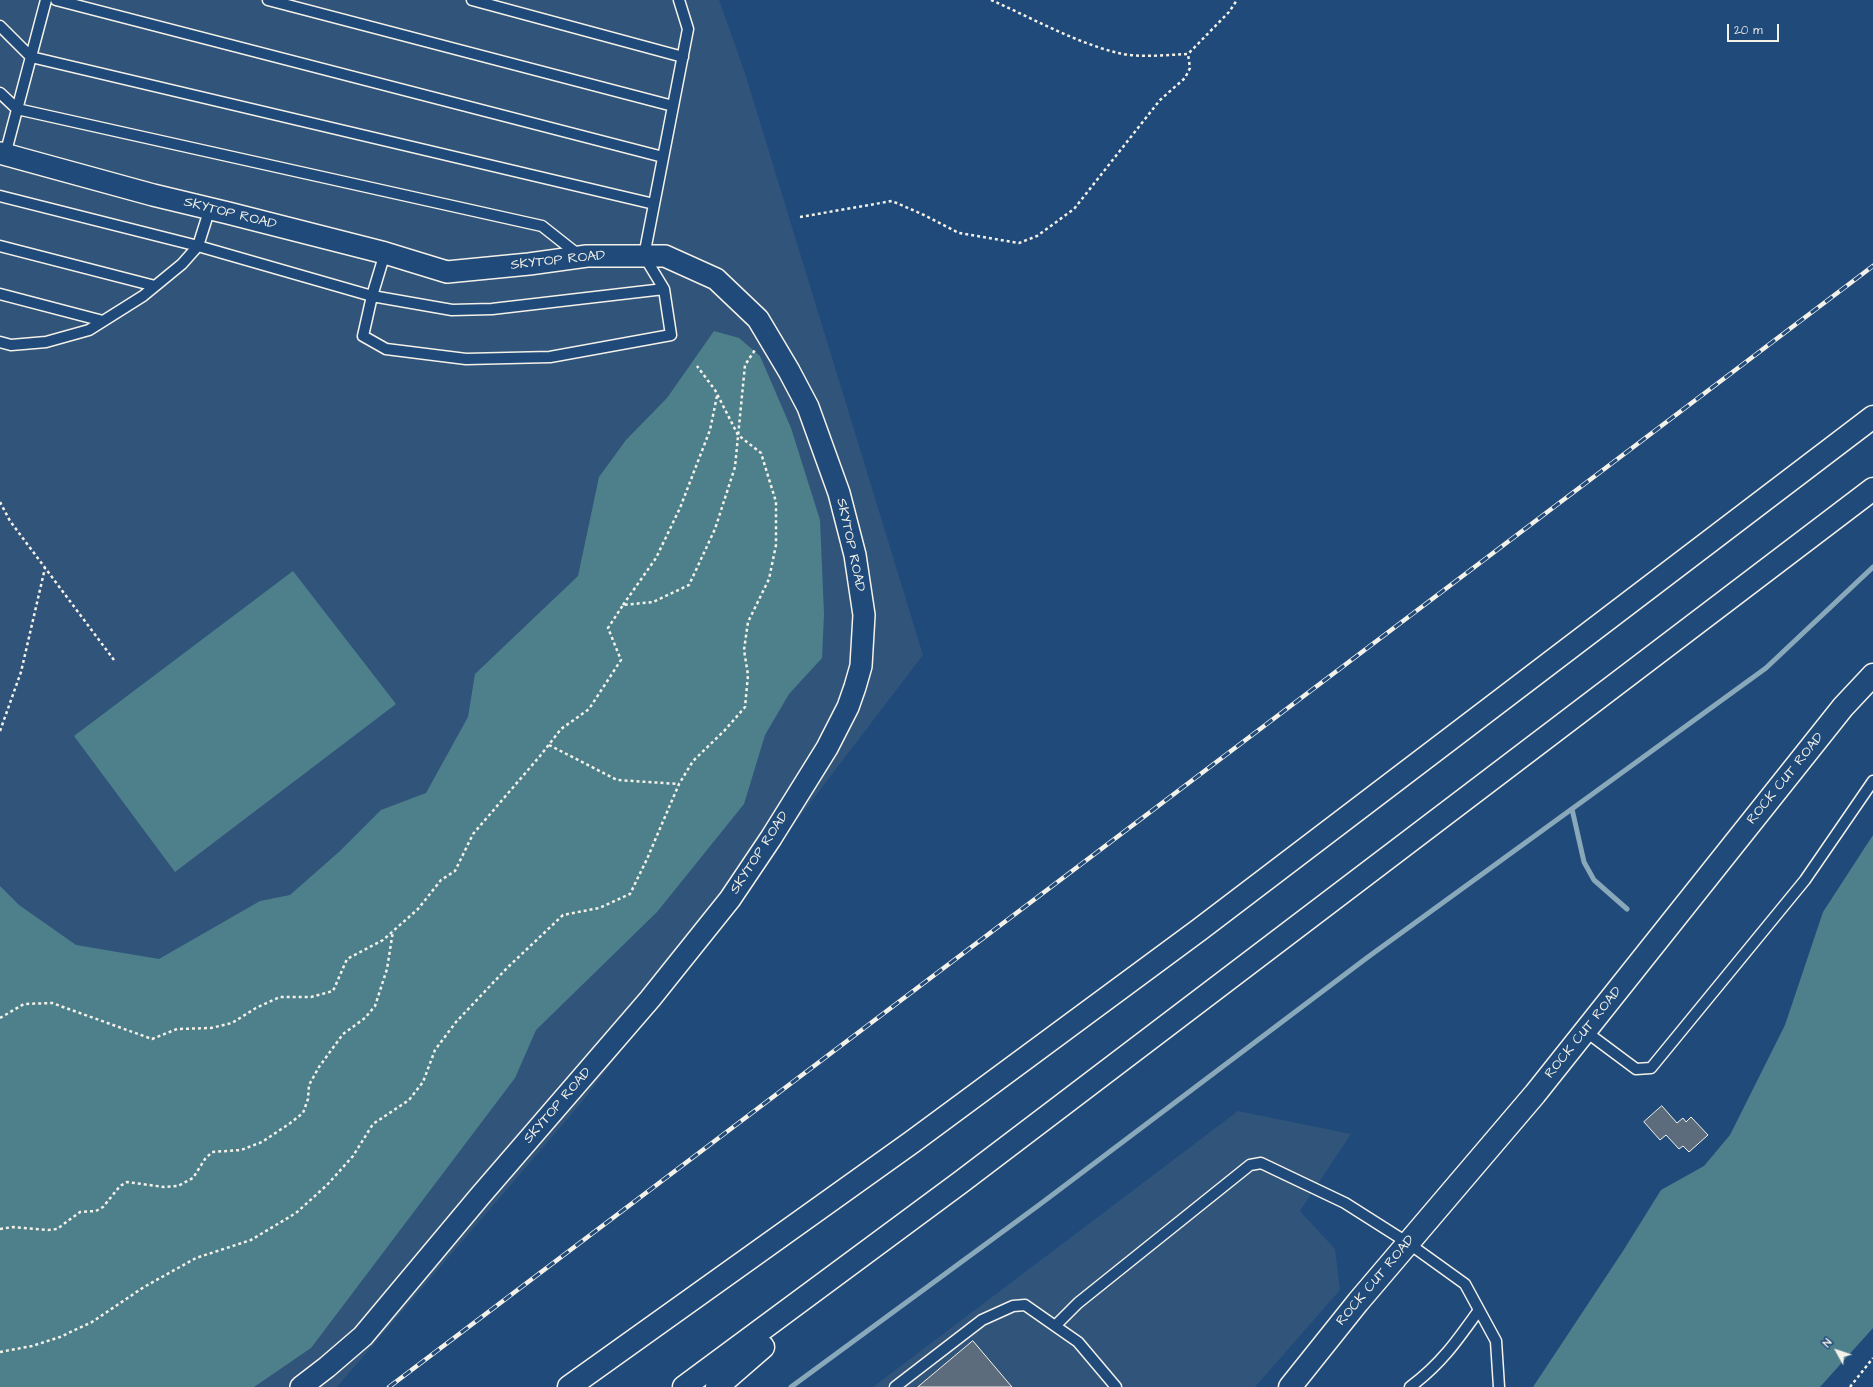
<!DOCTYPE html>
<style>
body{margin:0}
#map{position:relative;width:1873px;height:1387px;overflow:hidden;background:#1f4a7a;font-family:"Architects Daughter",sans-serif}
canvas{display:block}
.north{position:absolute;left:1817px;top:1331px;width:40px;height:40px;-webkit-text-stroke:3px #1f4a7a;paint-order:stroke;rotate:310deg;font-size:11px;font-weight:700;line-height:16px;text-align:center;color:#f4f1e8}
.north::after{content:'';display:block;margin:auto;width:14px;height:18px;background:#f4f1e8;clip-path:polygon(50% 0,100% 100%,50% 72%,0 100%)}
.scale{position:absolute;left:1727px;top:24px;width:52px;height:18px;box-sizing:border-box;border:2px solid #f4f1e8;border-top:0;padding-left:5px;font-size:12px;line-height:14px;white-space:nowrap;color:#f4f1e8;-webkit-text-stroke:3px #1f4a7a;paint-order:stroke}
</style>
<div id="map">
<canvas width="1873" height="1387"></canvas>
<div class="north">N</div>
<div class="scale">20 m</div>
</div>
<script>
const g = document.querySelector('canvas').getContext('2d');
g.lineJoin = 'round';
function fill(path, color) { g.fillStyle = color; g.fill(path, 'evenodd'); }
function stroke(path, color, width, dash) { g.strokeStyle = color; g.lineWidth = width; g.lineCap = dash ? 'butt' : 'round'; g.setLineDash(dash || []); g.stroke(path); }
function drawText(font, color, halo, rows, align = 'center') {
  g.font = font + ' "Architects Daughter",sans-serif'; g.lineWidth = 3; g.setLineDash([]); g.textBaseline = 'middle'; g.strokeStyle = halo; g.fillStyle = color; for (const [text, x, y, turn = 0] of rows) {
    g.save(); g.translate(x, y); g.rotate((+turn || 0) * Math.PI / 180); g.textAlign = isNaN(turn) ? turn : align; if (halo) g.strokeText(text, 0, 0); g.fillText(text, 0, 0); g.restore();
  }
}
fill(new Path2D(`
 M0,0H719L744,70L923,655L582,1102L337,1387H0Z
 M1238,1111L1351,1134L1300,1211L1335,1249L1340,1290L1255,1387H873Z`), '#31547b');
fill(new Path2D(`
 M714,331L739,338L760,356L791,428L820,520L824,614L822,658L789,694L765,735L744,804L657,912L536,1030L515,1078L311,1348L254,1387H0V886L19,905L76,945L159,959L260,901L290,895L340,851L381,810L426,793L468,717L475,674L578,576L599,477L626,440L667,398Z
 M293,571L396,704L175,872L74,736Z
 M1873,835V1328L1820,1387H1533L1623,1251L1661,1190L1704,1166L1730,1135L1785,1025L1823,912Z`), '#4e808c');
stroke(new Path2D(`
 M1572,809L1584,862L1594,880L1627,909
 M791,1387L1039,1205L1368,957L1766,668L1873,567`), '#89a9ba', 5);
const building = new Path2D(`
 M1662,1106L1677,1123L1683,1118L1686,1122L1691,1117L1708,1135L1689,1152L1683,1146L1679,1149L1666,1135L1660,1140L1644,1122Z
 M973,1341L1012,1387H918Z`);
fill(building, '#5c6c7c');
stroke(building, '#f4f1e8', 1);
const lane = new Path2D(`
 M56,0L663,157
 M268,0L673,106
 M472,0L683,57
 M0,26L31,57L654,204
 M0,93L17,109L542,226L580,256
 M5,155L46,0
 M0,196L198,246L372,296L363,336L386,349L466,359L550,357L671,335L664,289L644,256L688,29L679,0
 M0,246L155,286
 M385,253L372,296L452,310L492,309L664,289
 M0,294L103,321
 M0,342L11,345L46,342L89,330L143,296L182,264L198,246L210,208
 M1585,1031L1636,1069L1651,1068L1805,880L1873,781
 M1055,1326L1078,1303L1250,1165L1261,1163L1345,1203L1408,1243L1465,1284L1496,1341L1499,1387
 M895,1387L982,1320L1013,1306L1025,1305L1078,1342L1116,1387
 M1410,1387C1441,1364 1457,1341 1479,1310`);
const street = new Path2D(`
 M0,153L153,195L228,213L385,253L447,272L529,264L587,256H665L716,279L758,319L789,371L808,407L839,493L855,555L864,615L861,666L855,687L848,707L827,748L771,838L730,899L650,999L480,1196L363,1336L327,1367L301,1387`);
const secondary = new Path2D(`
 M1290,1387L1358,1302L1535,1094L1843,707L1873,675`);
const highway = new Path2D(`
 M569,1387L912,1142L1199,930L1873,417
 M684,1387L961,1182L1873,489
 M717,1387L763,1347`);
stroke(lane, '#f4f1e8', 13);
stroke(street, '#f4f1e8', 24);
stroke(secondary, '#f4f1e8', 25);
stroke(highway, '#f4f1e8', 25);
stroke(new Path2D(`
 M991,0C1032,18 1074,42 1118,53C1140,58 1165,55 1188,54L1229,12L1237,0
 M800,217L892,201L924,215L959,233L1019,243L1037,236L1074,209L1160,100L1185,78L1190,68L1188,54
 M0,502L10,521L114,660
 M623,605L656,558L680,508L710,430L717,396
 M0,731L21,672L45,568
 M549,745L617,780L679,784
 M0,1018L24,1004L52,1003L152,1039L177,1029L211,1028L232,1023L256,1008L280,997H311L333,991L347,959L383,940L418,909L441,880L455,871L473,834L540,756L561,729L589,709L621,660L608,628L623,605L653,602L689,585L715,529L735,467L745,365L755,350
 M0,1229L13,1227L48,1230L57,1229L80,1212L96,1211L103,1207L120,1186L127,1182L164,1187L178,1186L193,1178L205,1159L212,1152L241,1150L262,1142L289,1124L303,1113L308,1099L309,1085L319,1067L343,1034L365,1018L375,1006L387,969L393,931
 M0,1352L32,1346L60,1337L92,1322L144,1287L196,1258L251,1240L296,1213L327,1185L353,1156L373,1124L409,1100L423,1082L435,1050L456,1022L507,968L563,915L599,908L630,894L647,859L679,784L693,761L725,730L745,707L748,675L744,650L748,622L769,579L776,545V502L761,453L738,435L715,390L697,366
 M1850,1387L1873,1358`), '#f4f1e8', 2.5, [3, 3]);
stroke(lane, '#1f4a7a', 10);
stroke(street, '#1f4a7a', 21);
stroke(secondary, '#1f4a7a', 22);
stroke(highway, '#1f4a7a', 22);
const rail = new Path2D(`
 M389,1387L1873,266`);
stroke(rail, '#f4f1e8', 4.5);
stroke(rail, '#1f4a7a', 3, [9]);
drawText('14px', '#f4f1e8', '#1f4a7a', [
 ["SKYTOP ROAD",230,214,14],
 ["SKYTOP ROAD",558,261,-6],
 ["SKYTOP ROAD",850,545,78],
 ["ROCK CUT ROAD",1786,779,-51],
 ["SKYTOP ROAD",760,853,-57],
 ["ROCK CUT ROAD",1584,1033,-51],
 ["SKYTOP ROAD",558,1106,-49],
 ["ROCK CUT ROAD",1376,1281,-50]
]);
</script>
